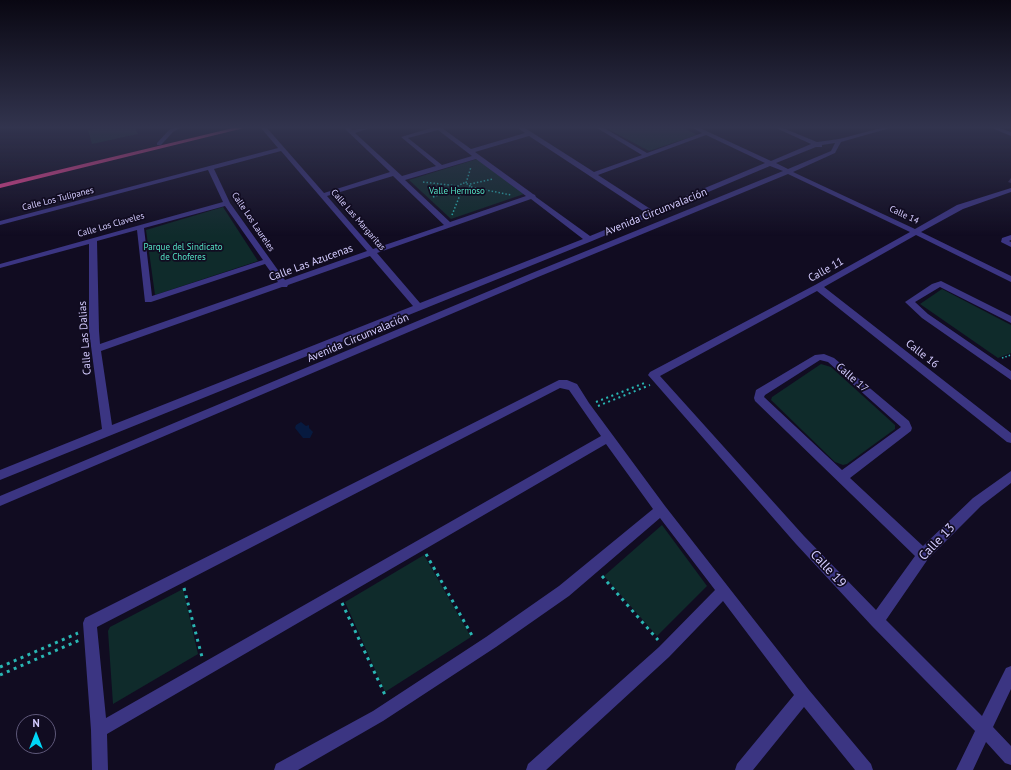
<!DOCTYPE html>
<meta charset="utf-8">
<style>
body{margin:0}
#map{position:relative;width:1011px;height:770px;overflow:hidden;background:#110c21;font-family:"PT Sans",sans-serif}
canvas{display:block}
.north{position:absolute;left:16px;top:714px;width:40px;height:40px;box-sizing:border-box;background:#110c21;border:1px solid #5f597a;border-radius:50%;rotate:0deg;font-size:11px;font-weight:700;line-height:16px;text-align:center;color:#d4ccff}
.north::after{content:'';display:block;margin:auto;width:14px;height:18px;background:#00d6f7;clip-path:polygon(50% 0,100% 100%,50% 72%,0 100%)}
</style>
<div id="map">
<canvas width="1011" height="770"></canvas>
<div class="north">N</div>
</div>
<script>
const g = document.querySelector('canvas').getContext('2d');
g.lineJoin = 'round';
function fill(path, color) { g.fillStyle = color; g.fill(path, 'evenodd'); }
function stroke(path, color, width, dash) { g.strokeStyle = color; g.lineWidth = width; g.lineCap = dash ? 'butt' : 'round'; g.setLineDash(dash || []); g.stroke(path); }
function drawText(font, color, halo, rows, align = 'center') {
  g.font = font + ' "PT Sans",sans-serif'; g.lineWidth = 3.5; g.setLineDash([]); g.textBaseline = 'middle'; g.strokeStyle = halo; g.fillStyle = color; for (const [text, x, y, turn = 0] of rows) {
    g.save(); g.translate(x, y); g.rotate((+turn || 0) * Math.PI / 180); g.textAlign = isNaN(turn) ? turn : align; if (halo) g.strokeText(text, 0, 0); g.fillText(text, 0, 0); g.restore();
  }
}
fill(new Path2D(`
 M99,128H135L138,134L92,144L88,130Z
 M606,128H684L697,135L649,151Z
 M477,159L524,194L451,219L409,180Z
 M223,207L258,261L155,295L146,230Z
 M942,289L1011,325V353L998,358L920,304Z
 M821,364L831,367L895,425V429L847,464L843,465L835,462L771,400L772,397Z
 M662,525L707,586L657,636L604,576Z
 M424,555L471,637L385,692L345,602Z
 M183,589L198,654L113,704L108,631L110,627Z`), '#0f2b2b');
fill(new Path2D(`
 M301,422L306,426L309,425V428L313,432L310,438H303L295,428L296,425Z`), '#071a3f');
stroke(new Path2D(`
 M423,182L458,186
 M463,183L468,184L471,187L465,190L458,188V186Z
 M466,183L471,167
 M470,184L493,179
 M471,187L511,195
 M433,197L458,188
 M452,215L462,190
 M1002,358L1011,355`), '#29b6b3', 1.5, [1.5, 2]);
stroke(new Path2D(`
 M596,402L647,382
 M598,406L650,385`), '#29b6b3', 2, [2, 3.5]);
stroke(new Path2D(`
 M426,554L474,639
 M602,576L658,640
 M184,588L202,657
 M342,603L386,697
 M0,667L78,633
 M0,675L80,640`), '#29b6b3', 3, [3, 4.5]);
fill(new Path2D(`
 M173,128H180L173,132L161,145H157V143L169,130Z
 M261,128H267L324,193L390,172L344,128H350L352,130L370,128L355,133L402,176L436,166L401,137L431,128H442L471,149L525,133L518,128H525L594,172L642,155L597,128H604L647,153L702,133L693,128H700L771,161L811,144L776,128H783L817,142L839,139L881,128H890L841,142L835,153L793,172L915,229L957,205L1011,188V192L963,209L921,232L1011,276V282L916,235L824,287L1011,433V443L1007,442L817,291L660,376L804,536L876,610L915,556L755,401L754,398L756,390L815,355L824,354L834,358L909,421L912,428L911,431L850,478L923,546L973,498L1011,471V483L981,506L928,559L886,620L982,716L1006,668L1011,666V689L993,727L1011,746V765L1005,763L986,742L973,770H956L975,731L872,626L796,544L648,375L650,372L815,285L910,232L788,174L538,277L0,506V496L532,273L783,171L770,166L592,241L0,480V470L102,429L89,331V244L0,268V264L223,202L208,170L0,225V221L278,148ZM438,130L472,156L442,165L408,138ZM706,135L765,163L652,210L598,175ZM529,136L646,213L590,236L536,197L535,195L533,194L475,152ZM835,143L831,151L788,169L776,163L816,147H822V145ZM281,151L367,251L285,280L230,203L214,169ZM476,159L526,196L450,222L405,180ZM393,176L444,225L373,249L327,196ZM531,199L583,239L420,303L377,253ZM225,206L263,260L152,296L144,228ZM137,230L145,302H151L265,264L278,282L100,344L99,331L97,241ZM370,256L413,306L112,425L101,351L282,287H287L288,285ZM820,360L828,362L901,427L842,470L764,397L765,395Z
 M992,128H1000L1011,132V136Z
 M1011,235V240L1009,241L1011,242V247L1001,242L1002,238Z
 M941,281L1011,316V323L940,287L915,302L928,314L1011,371V380L922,318L905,302L932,284Z
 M559,380H567L577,384L589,403L665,506L809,690L871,764L873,770H855L804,707L753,770H735L737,764L794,695L723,601L669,657L546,770H526L528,764L659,647L715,590L660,518L569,596L496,647L383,721L298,770H274L276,764L373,711L486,637L559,586L653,509L606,444L107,734L108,770H92L91,730L83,623L85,618ZM560,388L569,390L601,436L106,718L97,627Z`), '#3b3582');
fill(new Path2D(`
 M233,128H244L0,188V184Z`), '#ff4799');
fill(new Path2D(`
 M1011,178V183L1008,182Z`), '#2e2550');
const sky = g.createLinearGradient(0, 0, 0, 236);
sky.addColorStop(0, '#090712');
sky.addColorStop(0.54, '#32344e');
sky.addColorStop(1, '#32344e00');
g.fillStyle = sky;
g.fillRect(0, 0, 1011, 236);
drawText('9px', '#54e3c4', '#110c21', [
 ["Valle Hermoso",457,191],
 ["Parque del Sindicato",183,247],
 ["de Choferes",183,257]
]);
drawText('9px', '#d4ccff', '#110c21', [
 ["Calle Los Tulipanes",58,199,-14],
 ["Calle 14",904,215,25],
 ["Calle Las Margaritas",358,220,49],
 ["Calle Los Laureles",253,222,56],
 ["Calle Los Claveles",111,225,-16]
]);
drawText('11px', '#d4ccff', '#110c21', [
 ["Avenida Circunvalación",656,212,-22],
 ["Calle Las Azucenas",311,263,-20],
 ["Calle 11",826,270,-29],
 ["Calle Las Dalias",85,338,-94],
 ["Avenida Circunvalación",358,338,-23],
 ["Calle 16",922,354,38],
 ["Calle 17",852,378,41]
]);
drawText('13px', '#d4ccff', '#110c21', [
 ["Calle 13",937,542,-46],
 ["Calle 19",828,569,47]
]);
</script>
